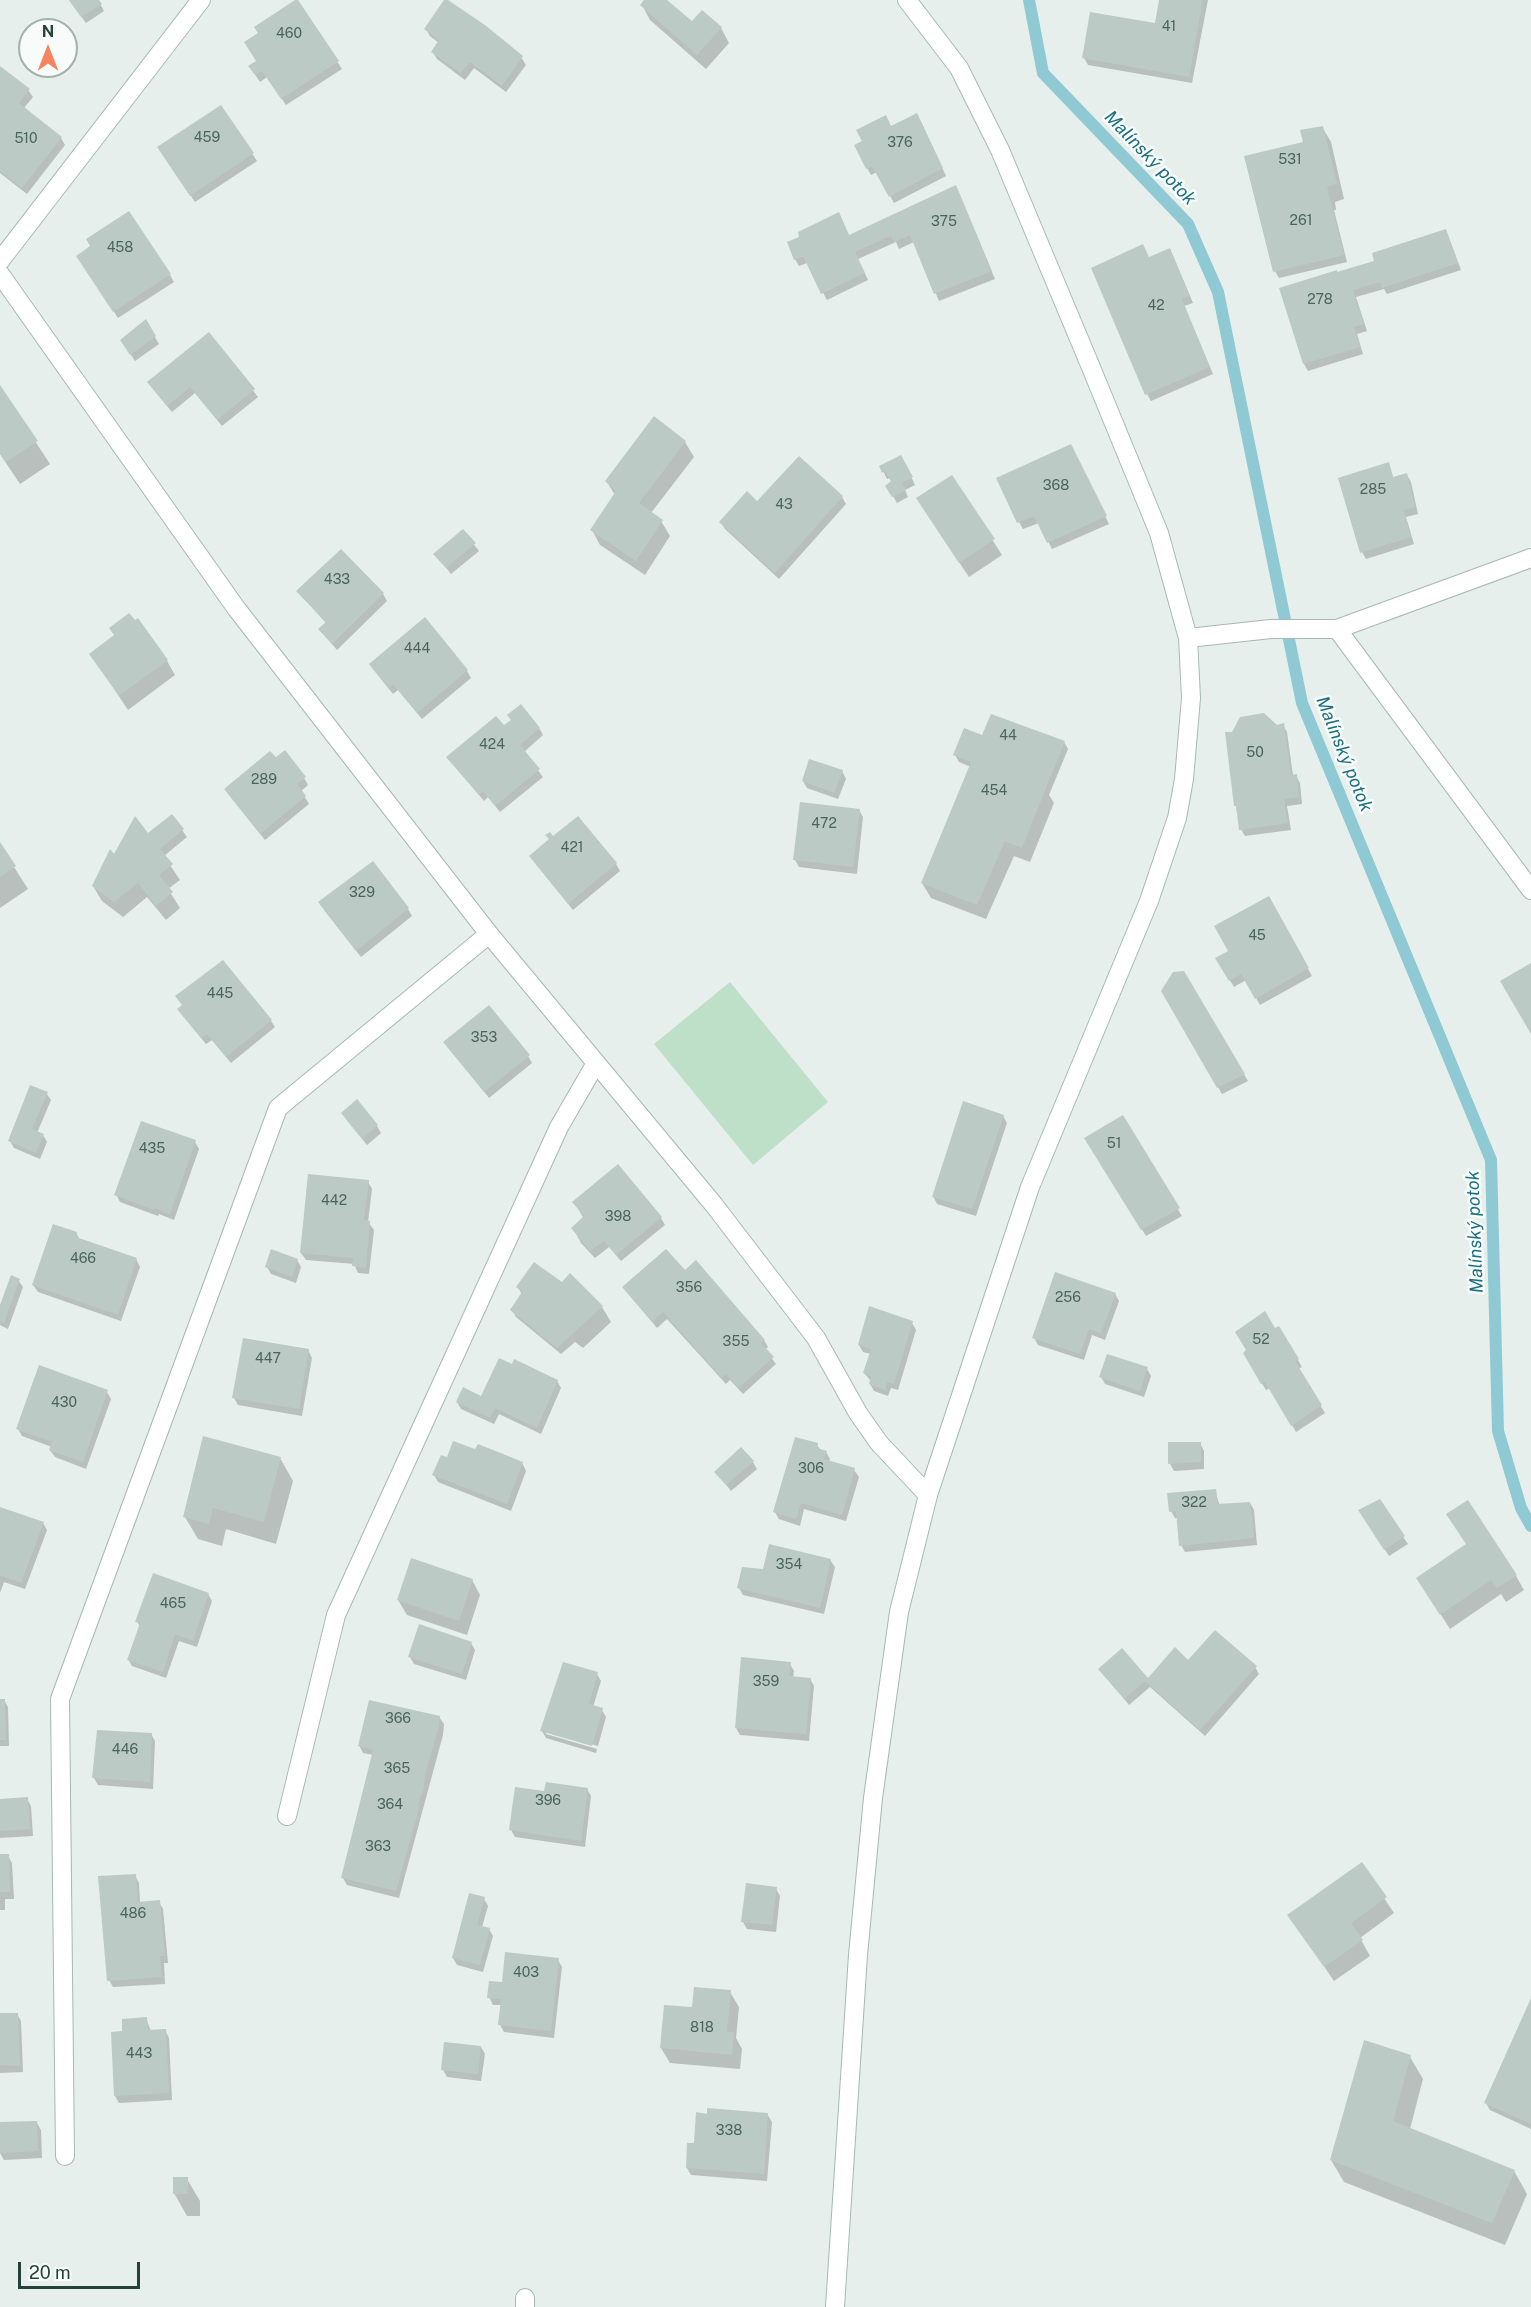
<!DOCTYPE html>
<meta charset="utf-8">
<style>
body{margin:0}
#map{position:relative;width:1531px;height:2307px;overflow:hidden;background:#e6efeb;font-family:"Public Sans",sans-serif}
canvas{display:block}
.north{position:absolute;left:18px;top:18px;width:60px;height:60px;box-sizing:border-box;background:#f7fbf9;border:2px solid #a3b1ad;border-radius:50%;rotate:0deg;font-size:16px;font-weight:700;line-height:24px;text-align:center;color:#24423a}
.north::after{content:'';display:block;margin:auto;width:21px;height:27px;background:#f4845f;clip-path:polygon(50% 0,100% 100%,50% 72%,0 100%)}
.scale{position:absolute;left:18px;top:2262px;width:122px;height:27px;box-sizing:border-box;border:3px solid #24423a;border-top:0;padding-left:8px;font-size:18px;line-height:21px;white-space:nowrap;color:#24423a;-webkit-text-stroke:4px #f7fbf9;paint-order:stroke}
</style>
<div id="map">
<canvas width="1531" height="2307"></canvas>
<div class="north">N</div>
<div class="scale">20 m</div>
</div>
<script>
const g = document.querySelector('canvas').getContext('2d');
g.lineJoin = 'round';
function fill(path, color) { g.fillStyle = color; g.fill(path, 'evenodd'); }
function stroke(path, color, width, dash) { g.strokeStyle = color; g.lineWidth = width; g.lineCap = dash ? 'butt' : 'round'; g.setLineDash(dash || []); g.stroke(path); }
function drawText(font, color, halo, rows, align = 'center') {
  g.font = font + ' "Public Sans",sans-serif'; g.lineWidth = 5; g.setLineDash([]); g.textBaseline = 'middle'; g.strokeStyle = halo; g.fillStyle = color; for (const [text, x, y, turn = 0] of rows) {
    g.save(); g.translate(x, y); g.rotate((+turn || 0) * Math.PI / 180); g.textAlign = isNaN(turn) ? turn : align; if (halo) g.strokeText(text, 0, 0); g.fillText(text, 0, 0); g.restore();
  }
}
fill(new Path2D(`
 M730,982L828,1102L753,1165L654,1044Z`), '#bfe0c8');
fill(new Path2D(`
 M69,0H98L104,11L86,23Z
 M297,0L342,69L286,105L267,77L260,82L254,73L257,61L260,33Z
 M646,0H665L692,23L721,28L729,43L706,69L650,20L642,5Z
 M1160,0H1208L1192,83L1088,65L1084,58L1156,24Z
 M426,29L521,57L526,65L506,92L474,68L465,80L437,59L433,52L439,43L430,36Z
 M0,68L28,90L33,97L24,108L61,138L65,145L27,194L0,173Z
 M221,107L257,161L195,202L163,154Z
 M921,122L946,176L894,203L877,172L871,175L867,168L891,128Z
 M1322,127L1331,142L1344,199L1335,202L1336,210H1334L1347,262L1279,278L1275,271L1305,143Z
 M959,194L995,279L939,301L914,242L899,249L896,242L858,259L868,280L827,300L807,263L799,266L795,259Z
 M1446,230L1461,270L1387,294L1384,289L1356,297L1367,331L1357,334L1363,354L1308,371L1304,364L1281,289L1376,262Z
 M1173,256L1193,303L1184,306L1213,374L1151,401L1147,394L1149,259Z
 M82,263L170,275L174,282L118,318Z
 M146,322L159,344L135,361L126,347Z
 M209,334L258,397L222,426L195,393L172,412L153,389Z
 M0,388L50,464L20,484L0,454Z
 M654,419L685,442L694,457L651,513L661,521L670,536L645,575L600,545L592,530L615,495L607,482Z
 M1074,453L1109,524L1052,549L1039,523L1023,529L1019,522Z
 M800,458L842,497L846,504L779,579L725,529L721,522L758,503Z
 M905,464L915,485L905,490L908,497L897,503L887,486L893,482L891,478L887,479L881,467Z
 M1388,464L1394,479L1407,475L1411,482L1418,514L1406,517L1414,544L1366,559L1362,552Z
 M952,477L1002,555L969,577L927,514Z
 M463,531L479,551L451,574L435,554Z
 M341,551L383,594L387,601L337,650L320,630L326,623L298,592Z
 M91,654L167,661L175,675L128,710Z
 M370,665L467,671L471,678L422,719L398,690L393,694Z
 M512,721L539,728L543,735L524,752L543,777L500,812L488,797L484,801L448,758Z
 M1283,725L1287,732L1293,776H1296L1300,783L1302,804L1287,806L1291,830L1245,836L1241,829L1236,806L1233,733Z
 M983,737L1064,742L1068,749L1049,795L1054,803L1030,862L1014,856L986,919L931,898L922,883L971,767L959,762L955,755Z
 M842,771L846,779L838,799L807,788L803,781Z
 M304,778L308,785L301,791L309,804L265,840L230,796Z
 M859,810L863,817L857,874L799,867L795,860Z
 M172,816L187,837L164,856L180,880L168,889L180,908L166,920L147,897L123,917L102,901L93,886L114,857L148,835Z
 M0,845L28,889L0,908Z
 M531,857L616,864L620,871L573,910Z
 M1268,898L1312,976L1260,1005L1246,980L1234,987L1217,959L1230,951Z
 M408,909L412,916L361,957L324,910Z
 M1183,972L1248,1081L1222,1094L1163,991Z
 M183,1016L271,1021L275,1027L231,1063L212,1040L206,1044Z
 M445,1042L528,1056L532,1063L489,1098Z
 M46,1093L51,1100L37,1133L43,1135L47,1142L40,1159L14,1148L10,1141Z
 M1003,1116L1007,1123L976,1216L937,1204L933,1196Z
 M1122,1117L1182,1216L1146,1236L1086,1139Z
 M347,1120L377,1126L381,1133L367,1145Z
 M195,1142L199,1149L174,1220L159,1214L158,1216L120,1202L116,1194Z
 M368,1182L372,1189L368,1222L374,1230L369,1274L358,1273L354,1264L306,1260L301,1253Z
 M574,1202L661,1218L665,1225L621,1261L609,1247L595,1258L581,1243L573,1228L583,1217Z
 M76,1233L80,1240L136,1259L140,1267L121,1321L38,1292L33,1285Z
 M297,1260L301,1267L296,1283L271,1274L267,1267Z
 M685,1272L764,1340L768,1347L765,1350L776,1364L743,1394L730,1380L726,1384L667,1319L657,1328L624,1288Z
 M18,1280L23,1287L8,1329L0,1325V1310Z
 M562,1284L602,1307L611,1322L583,1348L575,1342L561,1354L516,1317L512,1310L522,1295L518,1287Z
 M1115,1294L1119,1301L1105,1340L1092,1335L1084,1360L1038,1345L1034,1338Z
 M912,1323L916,1330L898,1390L891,1388L888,1396L874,1391L870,1384L871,1381L864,1373L871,1354L863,1352L859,1345Z
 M1279,1328L1302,1367L1298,1369L1325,1413L1296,1432L1270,1388L1266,1390L1244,1354Z
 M308,1350L312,1358L302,1416L238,1405L234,1398Z
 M1147,1369L1151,1376L1144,1397L1105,1384L1101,1377Z
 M557,1381L561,1388L541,1434L499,1414L494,1424L461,1409L457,1402Z
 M107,1392L111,1399L86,1469L55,1457L50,1450L52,1447L22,1436L18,1429Z
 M1200,1443L1204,1451V1469L1174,1471L1170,1464Z
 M817,1445L821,1451L826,1452L830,1459L829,1462L854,1470L859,1477L846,1521L804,1509L800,1526L779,1519L775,1512Z
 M476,1451L522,1463L526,1471L511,1511L438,1482L434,1475L448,1459Z
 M280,1458L293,1481L276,1544L226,1529L222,1546L198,1539L185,1517Z
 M753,1462L757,1469L731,1491L716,1472Z
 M1215,1491L1220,1506L1250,1503L1254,1510L1257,1545L1185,1552L1181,1545L1178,1518H1175L1171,1511Z
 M1379,1501L1408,1544L1389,1556L1364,1517Z
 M0,1508L43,1523L47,1530L25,1589L4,1582L0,1593Z
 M830,1560L835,1567L824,1614L743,1595L739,1588Z
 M1516,1576L1524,1590L1506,1602L1501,1594L1450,1629L1418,1579Z
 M472,1580L480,1595L467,1635L407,1615L398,1600Z
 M208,1594L212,1601L197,1647L179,1641L166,1678L132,1666L128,1659L140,1627L137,1621Z
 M471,1643L475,1650L466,1680L414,1664L410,1657Z
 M1188,1662L1255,1667L1259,1674L1205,1736L1150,1687L1129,1705L1100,1669L1148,1680Z
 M790,1664L794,1671L793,1678L810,1679L814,1686L809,1741L740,1735L736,1728Z
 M597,1674L601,1681L593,1707L602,1710L606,1717L598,1746L546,1731V1734L597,1749L596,1753L546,1738L542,1731Z
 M0,1700H4L8,1707L9,1746H0Z
 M439,1717L444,1724L443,1735L399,1898L347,1885L343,1878L373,1755L363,1753L359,1745Z
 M151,1734L155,1741L153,1789L98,1785L94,1778Z
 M587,1789L591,1796L585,1847L515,1837L511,1830L546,1793Z
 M27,1799L31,1806L33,1836L0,1838V1801Z
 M0,1856H8L12,1863L14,1899H5V1910H0Z
 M1361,1864L1394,1913L1360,1938L1370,1956L1334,1981L1289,1915Z
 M135,1876L139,1883L140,1903L159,1902L163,1909L168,1963H164L165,1984L113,1987L109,1980Z
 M776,1889L780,1896L776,1932L747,1929L743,1922Z
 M484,1899L488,1906L482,1927L489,1929L493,1936L483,1972L457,1965L453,1958Z
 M558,1960L562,1967L554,2038L504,2032L500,2025L502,2005H493L489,1997L504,1984Z
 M730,1992L739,2007L736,2038L742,2049L740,2069L670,2063L661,2048Z
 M1531,2002V2129L1490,2110L1486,2103Z
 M17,2014L21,2021L23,2072L0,2073V2015Z
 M146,2019L151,2031L165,2030L169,2038L172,2100L119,2103L115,2096L124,2032Z
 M481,2047L485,2054L481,2081L447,2077L443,2070Z
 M1410,2057L1423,2079L1410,2129L1514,2171L1527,2194L1505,2245L1344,2182L1331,2160Z
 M767,2114L772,2122L767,2181L691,2175L687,2168L695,2144Z
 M37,2123L41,2130L42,2158L4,2160L0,2153V2124Z
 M187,2179L200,2201V2216H187L174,2193Z`), '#0003');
stroke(new Path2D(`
 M1029,0L1043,73L1188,224L1218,292L1302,703L1491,1160L1498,1431L1521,1508L1531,1526`), '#8ec9d4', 12);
fill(new Path2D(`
 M69,0H99L102,4L81,17Z
 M295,0H298L339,61L281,99L262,71L255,75L248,66L256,61L244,42L258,33L254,27Z
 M444,0H448L485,25L523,56L502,86L470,62L461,73L431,52L439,40L424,29Z
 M644,0H667L692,21L702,10L722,27L697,55L640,5Z
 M1159,0H1203L1189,77L1082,58L1090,12L1155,23Z
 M0,66L30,89L19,103L62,137L22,188L0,171Z
 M221,105L254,153L190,196L157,147Z
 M917,113L943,168L889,197L872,166L866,169L854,145L862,141L856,130L886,115L891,126Z
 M1323,126L1337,184L1327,187L1344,255L1273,272L1244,156L1303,142L1300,130Z
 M956,185L992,271L934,294L910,235L894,242L890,236L855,252L865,273L821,294L803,256L794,260L787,242L799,237L798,232L839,212L849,235Z
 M129,211L171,274L113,312L76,256L90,246L86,239Z
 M1446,229L1458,263L1382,288L1380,282L1353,290L1364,324L1354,327L1360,347L1303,364L1279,288L1337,270V272L1374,261L1372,253Z
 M1143,244L1149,257L1170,248L1190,296L1182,299L1210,367L1145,395L1091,268Z
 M146,319L156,336L130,355L120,340Z
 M209,332L255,389L217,420L190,387L167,406L147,382Z
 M0,385L38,441L6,462L0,454Z
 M654,416L686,441L639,503L663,520L636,561L590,530L616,491L605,481Z
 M1071,444L1107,516L1047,543L1034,516L1017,523L996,478Z
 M901,455L913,477L902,483L906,490L892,497L885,486L891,481L885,471L882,473L879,466Z
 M799,456L843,496L775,573L719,522L747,491L757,501Z
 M1389,462L1393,477L1407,473L1415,507L1404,510L1411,537L1360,553L1338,478Z
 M952,475L995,539L959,563L916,498Z
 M463,529L476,543L446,568L433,554Z
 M341,549L384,593L332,644L318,629L326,622L296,591Z
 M129,613L135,620L138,618L168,660L119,696L89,654L114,635L109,628Z
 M425,617L468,670L417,713L393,684L388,688L369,664Z
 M521,704L540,728L520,745L540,769L495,806L483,791L479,795L446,757L496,716L504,725L511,720L507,715Z
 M1264,713L1277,725L1284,723L1291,775L1297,774L1299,797L1284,799L1288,823L1239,830L1236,806H1234L1225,732H1232L1240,717Z
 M991,714L1065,741L1022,848L1005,841L977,905L921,883L971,762L953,755L964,728L982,735Z
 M285,750L306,777L297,784L306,796L260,834L224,789L270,751L276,757Z
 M809,759L843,770L834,793L802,781Z
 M800,802L860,809L853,867L793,860Z
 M172,814L184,829L160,849L173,864L159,875L173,892L156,906L138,883L114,902L92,886L110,849L114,854L135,816L148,833Z
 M578,816L617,863L568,904L529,856L549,839L545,835L550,832L553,836Z
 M0,842L16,866L0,877Z
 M373,861L409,908L356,951L318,902Z
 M1269,896L1309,968L1255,999L1241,974L1229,981L1215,958L1228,951L1214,926Z
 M223,960L272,1020L226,1057L207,1034L201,1038L177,1009L182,1005L175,996Z
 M1531,963V1034L1500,981Z
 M1184,971L1245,1074L1217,1088L1161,991L1173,972Z
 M489,1005L530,1055L484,1092L443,1042Z
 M30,1085L48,1092L32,1129L44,1134L36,1153L8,1141Z
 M357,1099L378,1125L362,1139L341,1113Z
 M963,1101L1004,1115L972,1209L932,1197Z
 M1123,1115L1180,1208L1141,1230L1084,1138Z
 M141,1121L196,1140L170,1214L155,1208L154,1210L114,1195Z
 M618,1164L662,1217L616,1255L604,1241L590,1251L571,1228L584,1216L572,1202Z
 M308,1174L369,1180L364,1220L370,1221L366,1268L352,1266L353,1258L300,1253Z
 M53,1224L77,1232L76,1237L137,1258L118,1315L32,1285Z
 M271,1249L298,1259L292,1277L265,1267Z
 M666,1249L685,1270L696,1260L765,1340L761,1343L774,1357L738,1388L726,1374L722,1378L663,1312L652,1322L622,1287Z
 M534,1262L562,1282L570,1273L603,1306L557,1348L510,1310L522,1292L516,1287Z
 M1055,1272L1116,1293L1101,1333L1089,1329L1080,1354L1032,1338Z
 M11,1275L20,1279L4,1323L0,1321V1305Z
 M869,1306L913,1321L894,1384L887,1382L885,1390L869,1384L871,1376L863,1373L871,1349L858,1345Z
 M1265,1311L1275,1328L1279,1326L1299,1359L1295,1361L1322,1405L1291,1426L1265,1382L1261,1384L1243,1353L1246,1350L1235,1332Z
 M243,1338L309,1349L299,1409L232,1398Z
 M1107,1354L1148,1367L1140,1391L1099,1377Z
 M499,1358L512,1364L514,1359L558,1380L537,1428L495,1408L490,1418L456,1402L463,1387L481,1396Z
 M39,1365L108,1390L83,1462L49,1450L52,1442L16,1429Z
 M203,1436L281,1457L264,1522L213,1508L209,1524L183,1517Z
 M795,1437L818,1443L817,1448L827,1451L824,1459L855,1468L842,1515L801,1503L796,1519L773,1512Z
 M453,1441L475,1449L478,1444L523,1462L507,1504L432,1475L441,1455L447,1457Z
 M1168,1442H1201V1462L1168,1464Z
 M741,1447L754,1461L726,1485L714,1472Z
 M1216,1489L1218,1504L1250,1502L1254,1538L1179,1546L1176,1511L1169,1512L1167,1493Z
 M1380,1499L1405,1536L1384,1550L1358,1510Z
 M1468,1500L1517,1575L1497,1588L1491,1580L1440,1615L1416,1578L1466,1544L1446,1514Z
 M0,1507L44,1522L21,1583L0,1575Z
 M769,1544L831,1559L820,1608L737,1588L742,1567L763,1569Z
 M411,1558L473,1579L459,1621L397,1600Z
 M153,1573L209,1593L193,1641L175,1634L163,1672L127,1660L140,1623L135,1622Z
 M419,1624L472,1642L462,1674L408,1657Z
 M1215,1630L1257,1666L1200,1730L1145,1681L1124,1699L1098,1669L1122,1648L1148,1678L1175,1647L1188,1660Z
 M741,1657L791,1662L789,1676L811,1678L806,1734L735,1728Z
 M563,1662L598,1672L589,1704L603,1708L592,1746L540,1731Z
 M0,1699H5L6,1740H0Z
 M369,1700L440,1716L439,1727L426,1770L423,1793L420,1797L417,1816L396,1891L341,1878L373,1750L358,1746Z
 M97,1730L152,1733L150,1782L92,1778Z
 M546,1782L588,1788L581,1841L509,1830L515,1787L544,1791Z
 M28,1797L30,1829L0,1831V1799Z
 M0,1854H9L10,1892H0Z
 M1362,1862L1387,1897L1351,1923L1363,1940L1324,1967L1287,1915Z
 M136,1874L138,1902L160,1900L165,1956H160L162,1977L107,1981L98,1876Z
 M746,1883L777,1887L772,1925L741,1922Z
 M469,1893L485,1897L477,1925L490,1928L480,1965L452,1958Z
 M505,1952L559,1958L551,2031L498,2025L501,1999L487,1998L489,1981L502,1982Z
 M694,1987L731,1990L727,2032H734L732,2055L660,2048L664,2005L692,2007Z
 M1531,1998V2124L1484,2103Z
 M0,2013H18L20,2066L0,2065Z
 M147,2017L148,2030L166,2029L169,2093L114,2096L111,2032L122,2031V2019Z
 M1364,2040L1411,2055L1393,2121L1515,2170L1492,2223L1330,2160Z
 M444,2042L481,2046L478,2074L441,2070Z
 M707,2108L768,2113L764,2174L686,2168L687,2143H694L696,2112L707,2114Z
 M37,2121L38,2151L0,2153V2122Z
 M173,2177H188V2194H173Z`), '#bbcac4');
const service = new Path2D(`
 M287,1816L336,1615L559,1127L596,1063
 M525,2307V2298`);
const minor = new Path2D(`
 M0,261L201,0
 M0,274L236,608L489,934L714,1205L816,1338L858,1413L879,1443L928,1495
 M1337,629L1531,558
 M65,2156L60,1699L278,1108L489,934`);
const tertiary = new Path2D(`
 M1188,638L1271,629H1337L1531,890`);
const secondary = new Path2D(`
 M835,2307L858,1955L873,1798L899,1612L928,1495L1030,1187L1149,901L1177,818L1184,779L1191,698L1188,638L1159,533L1090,365L1000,150L959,68L907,0`);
stroke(service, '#a8b8b2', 20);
stroke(minor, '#a8b8b2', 20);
stroke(tertiary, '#a8b8b2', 20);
stroke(secondary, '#a4bbb3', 20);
stroke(service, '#fff', 18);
stroke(minor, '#fff', 18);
stroke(tertiary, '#fff', 18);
stroke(secondary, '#fff', 18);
drawText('14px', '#4a645c', null, [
 ["41",1169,27],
 ["460",289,34],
 ["459",207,138],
 ["510",26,139],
 ["376",900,143],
 ["531",1290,160],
 ["261",1301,221],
 ["375",944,222],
 ["458",120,248],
 ["278",1320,300],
 ["42",1156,306],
 ["368",1056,486],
 ["285",1373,490],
 ["43",784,505],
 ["433",337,580],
 ["444",417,649],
 ["44",1008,736],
 ["424",492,745],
 ["50",1255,753],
 ["289",264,780],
 ["454",994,791],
 ["472",824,824],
 ["421",572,848],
 ["329",362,893],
 ["45",1257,936],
 ["445",220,994],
 ["353",484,1038],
 ["51",1114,1144],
 ["435",152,1149],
 ["442",334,1201],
 ["398",618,1217],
 ["466",83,1259],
 ["356",689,1288],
 ["256",1068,1298],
 ["52",1261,1340],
 ["355",736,1342],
 ["447",268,1359],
 ["430",64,1403],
 ["306",811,1469],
 ["322",1194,1503],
 ["354",789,1565],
 ["465",173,1604],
 ["359",766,1682],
 ["366",398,1719],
 ["446",125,1750],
 ["365",397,1769],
 ["396",548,1801],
 ["364",390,1805],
 ["363",378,1847],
 ["486",133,1914],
 ["403",526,1973],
 ["818",702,2028],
 ["443",139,2054],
 ["338",729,2131]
]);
drawText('italic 18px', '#1c6f80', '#f7fbf9', [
 ["Malínský potok",1150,158,46],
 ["Malínský potok",1344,754,68],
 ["Malínský potok",1475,1232,-92]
]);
</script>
